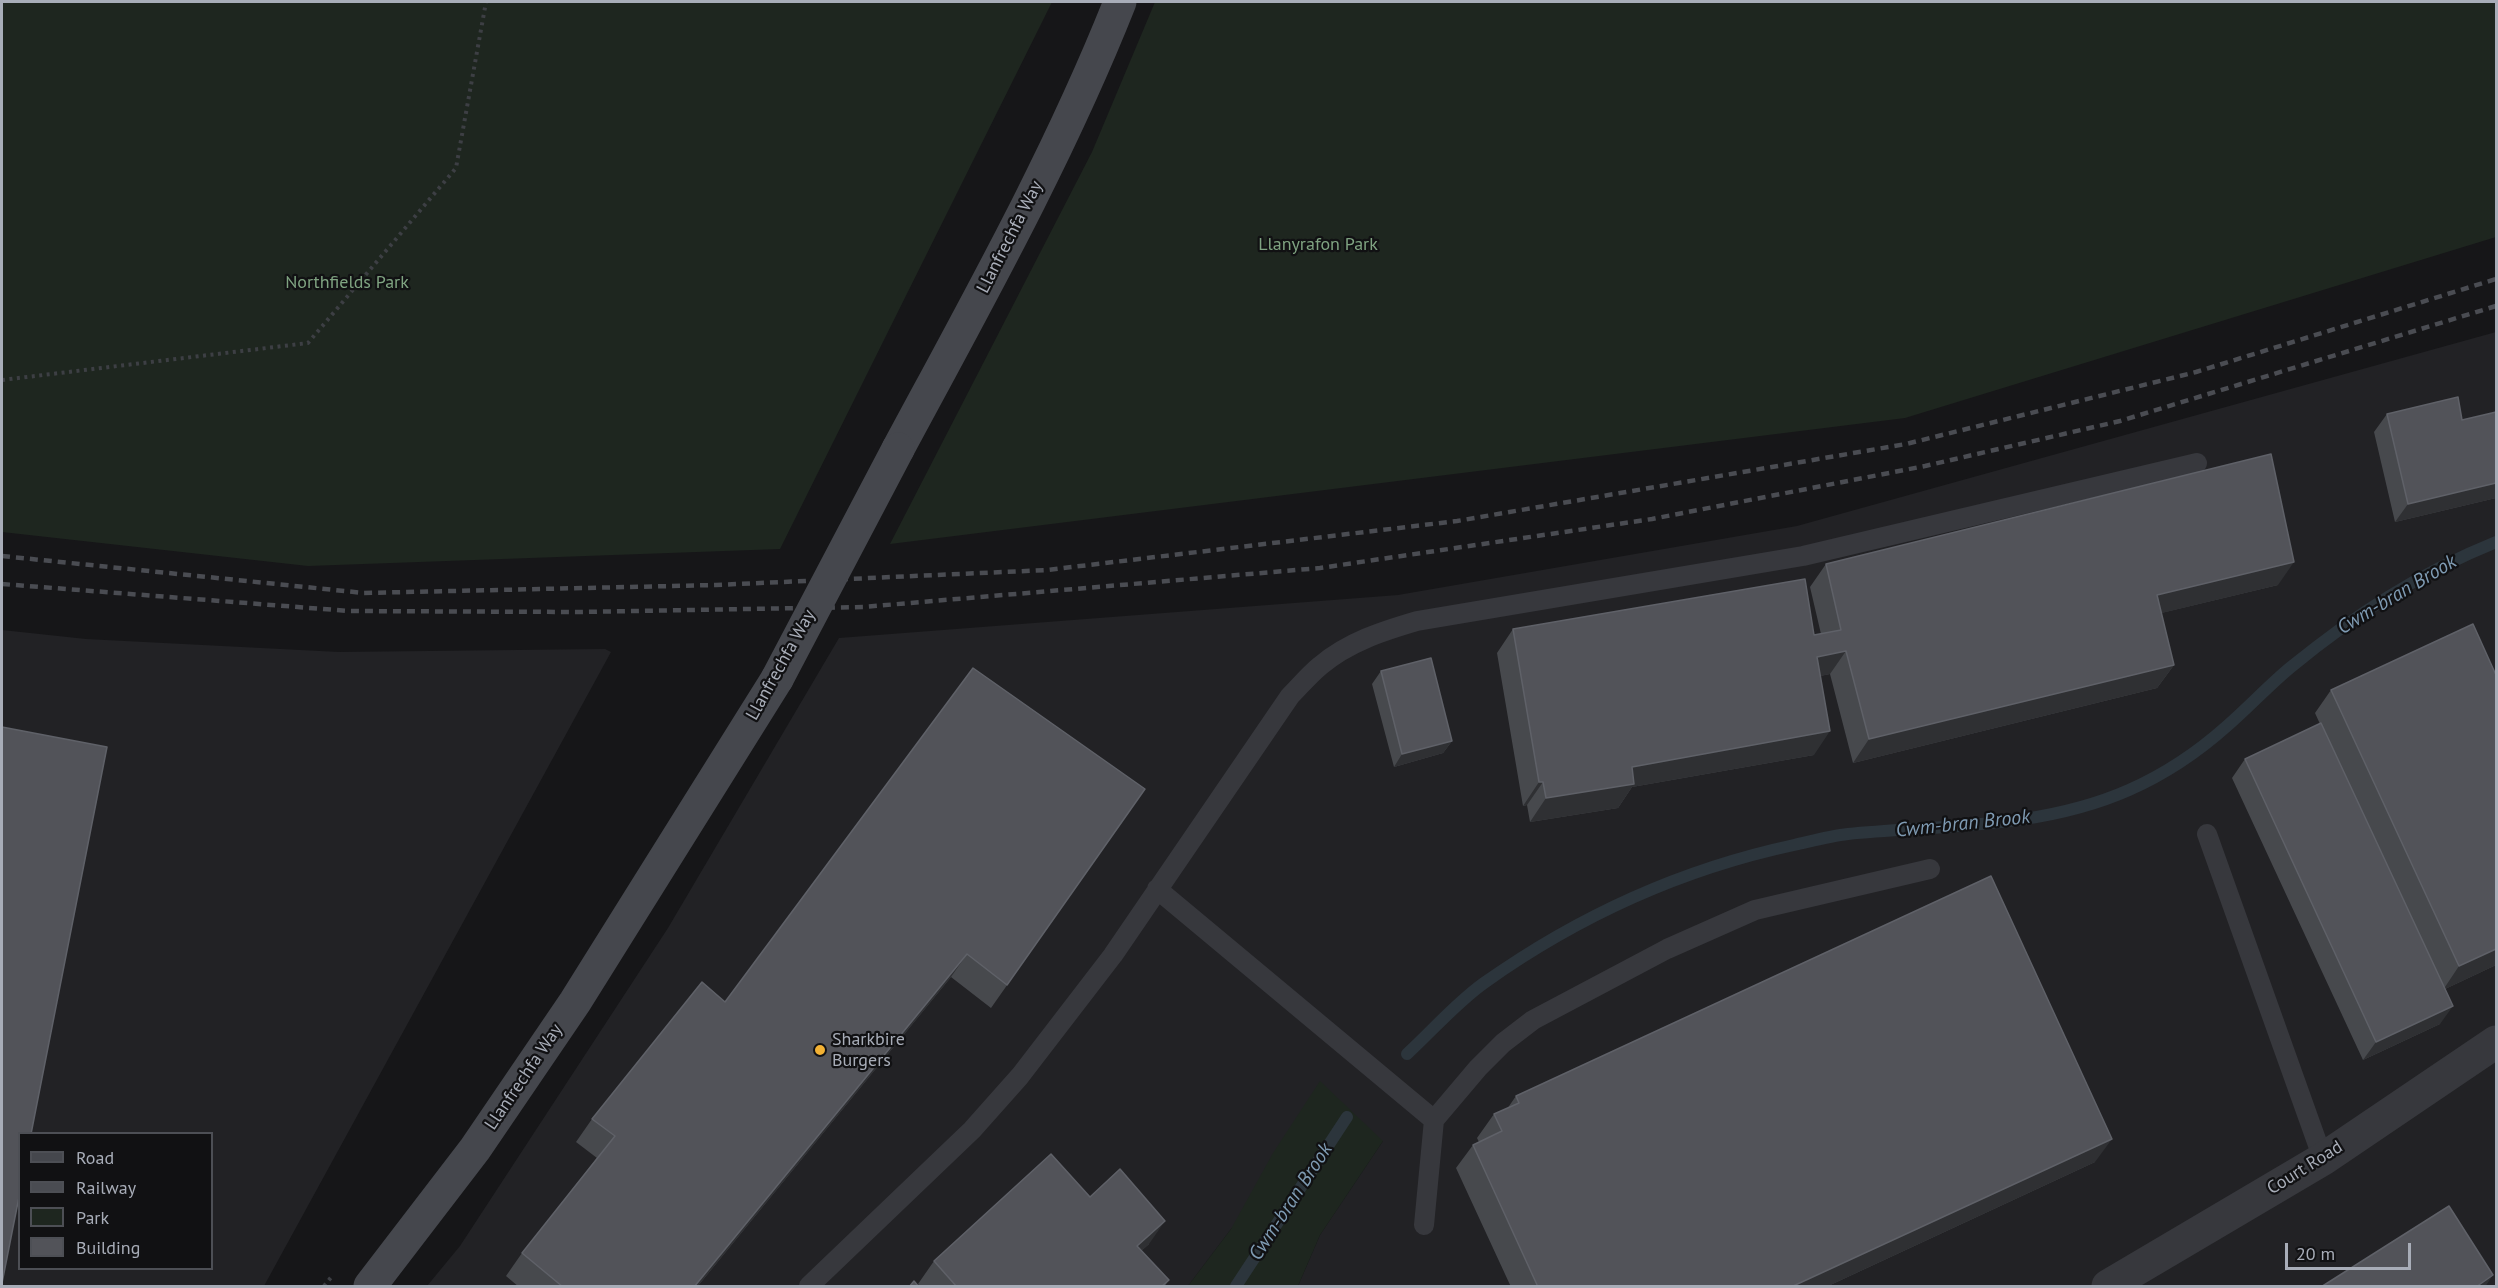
<!DOCTYPE html>
<style>
body{margin:0}
#map{position:relative;width:2498px;height:1288px;overflow:hidden;background:#161618;font-family:"PT Sans",sans-serif}
canvas{display:block}
.frame{position:absolute;inset:0;border:3px solid #a8adb8;pointer-events:none}
.legend{position:absolute;left:18px;top:1132px;width:195px;height:138px;box-sizing:border-box;background:#111113;border:2px solid #4d4f55;margin:0;padding:8px 10px;list-style:none;font-size:18px;color:#a8adb8}
.legend li{display:flex;align-items:center;gap:12px;height:30px}
.legend b{width:30px;border:2px solid #4d4f55}
.scale{position:absolute;left:2285px;top:1243px;width:126px;height:27px;box-sizing:border-box;border:3px solid #a8adb8;border-top:0;padding-left:8px;font-size:18px;line-height:21px;white-space:nowrap;color:#a8adb8;-webkit-text-stroke:4px #111113;paint-order:stroke}
</style>
<div id="map">
<canvas width="2498" height="1288"></canvas>
<div class="frame"></div>
<ul class="legend">
<li><b style="height:8px;background:#45474d"></b>Road</li>
<li><b style="height:8px;background:#4a4c52"></b>Railway</li>
<li><b style="height:16px;background:#1e261f"></b>Park</li>
<li><b style="height:16px;background:#525359"></b>Building</li>
</ul>
<div class="scale">20 m</div>
</div>
<script>
const g = document.querySelector('canvas').getContext('2d');
g.lineJoin = 'round';
function fill(path, color) { g.fillStyle = color; g.fill(path, 'evenodd'); }
function stroke(path, color, width, dash) { g.strokeStyle = color; g.lineWidth = width; g.lineCap = dash ? 'butt' : 'round'; g.setLineDash(dash || []); g.stroke(path); }
function drawText(font, color, halo, rows, align = 'center') {
  g.font = font + ' "PT Sans",sans-serif'; g.lineWidth = 4.5; g.setLineDash([]); g.textBaseline = 'middle'; g.strokeStyle = halo; g.fillStyle = color; for (const [text, x, y, turn = 0] of rows) {
    g.save(); g.translate(x, y); g.rotate((+turn || 0) * Math.PI / 180); g.textAlign = isNaN(turn) ? turn : align; if (halo) g.strokeText(text, 0, 0); g.fillText(text, 0, 0); g.restore();
  }
}
fill(new Path2D(`
 M2496,332V1286H1298L1320,1235L1383,1141L1231,1229L1188,1286H427L460,1246L668,928L839,638L1398,595L1797,526Z
 M2,630L86,639L339,652L605,649L611,652L264,1286H2ZM20,1134H212V1268H20Z`), '#222225');
fill(new Path2D(`
 M2,2H1052L780,549L308,566L2,532Z
 M1155,2H2496V237L1905,418L890,544L1092,152Z
 M1320,1081L1383,1141L1320,1235L1298,1286H1188L1231,1229L1273,1153Z`), '#1e261f');
stroke(new Path2D(`
 M1407,1054C1432,1031 1456,1003 1484,983C1577,917 1682,869 1794,845C1812,841 1830,836 1848,834C1942,825 2041,829 2129,790C2163,775 2199,751 2227,726C2249,707 2269,685 2291,667C2356,614 2419,573 2496,542
 M1236,1286L1347,1117`), '#2c353c', 12);
stroke(new Path2D(`
 M2,380L308,343L456,168L486,2
 M324,1286L333,1275`), '#3d3f44', 4, [3, 4.5]);
stroke(new Path2D(`
 M2207,834L2323,1159
 M1157,889L1434,1120
 M1424,1225L1434,1120L1478,1068L1503,1043L1533,1020L1667,949L1755,910L1930,869
 M809,1286L972,1130L1020,1076L1113,955L1290,696C1300,686 1309,675 1320,666C1348,642 1383,631 1417,621L1803,556L2197,463`), '#37383d', 20);
stroke(new Path2D(`
 M2108,1286L2323,1159L2496,1042`), '#37383d', 33);
stroke(new Path2D(`
 M898,449C977,302 1059,156 1120,2
 M370,1286L475,1149L575,1002L777,679`), '#45474d', 33);
stroke(new Path2D(`
 M2,556L364,593L716,585L1047,570L1457,521L1906,444L2196,372L2496,279
 M2,584L349,611L576,612L863,607L1320,568L1652,519L1925,466L2120,421L2496,306`), '#4a4c52', 4.5, [8, 6]);
stroke(new Path2D(`
 M777,679L898,449`), '#45474d', 33);
fill(new Path2D(`
 M2496,412V498L2395,522L2374,432L2387,414L2462,420Z
 M1826,564L2278,585L2161,613L2174,665L2157,688L1853,763L1830,674L1820,676L1814,755L1632,787L1618,808L1530,822L1527,805L1523,806L1497,653L1513,629L1814,635L1821,634L1810,587Z
 M1381,671L1452,741L1443,753L1394,767L1372,684Z
 M2496,675V965L2445,989L2440,1024L2363,1060L2232,778L2245,759L2320,724L2315,713L2331,690Z
 M1145,789L991,1008L951,977L697,1287H519L506,1276L522,1253L597,1158L576,1142L592,1119Z
 M1516,1096L2095,1162L1826,1287H1511L1456,1168L1473,1145L1479,1142L1477,1138L1494,1114L1507,1109Z
 M1090,1197L1149,1244L1141,1251L1169,1280L1164,1287H920L918,1284L934,1261Z`), '#47494d');
fill(new Path2D(`
 M2496,483V498L2395,522L2408,504Z
 M2294,562L2278,585L2141,618L2157,595Z
 M1846,651L1830,674L1801,680L1817,657Z
 M2174,665L2157,688L1853,763L1869,739Z
 M1830,731L1814,755L1632,787L1618,808L1530,822L1546,798L1632,767Z
 M1452,741L1443,753L1394,767L1402,754Z
 M1539,782H1543L1527,805L1523,806Z
 M2496,949V965L2443,990L2459,966Z
 M967,954L951,977L697,1287H694Z
 M2453,1006L2440,1024L2363,1060L2376,1042Z
 M2112,1139L2095,1162L1826,1287H1791Z
 M1165,1221L1149,1244L1121,1269L1137,1246Z
 M2493,1275L2485,1287H2476Z`), '#2f3033');
const building = new Path2D(`
 M2458,397L2462,420L2496,412V483L2408,504L2387,414Z
 M2271,454L2294,562L2157,595L2174,665L1869,739L1846,651L1817,657L1830,731L1632,767L1634,784L1546,798L1543,782H1539L1513,629L1805,579L1814,635L1841,630L1826,564Z
 M2473,624L2496,675V949L2459,966L2331,690Z
 M1431,658L1452,741L1402,754L1381,671Z
 M973,668L1145,789L1007,985L967,954L694,1287H563L522,1253L615,1136L592,1119L702,982L725,1002Z
 M2321,723L2453,1006L2376,1042L2245,759Z
 M2,727L107,747L31,1134H20V1192L2,1283Z
 M1991,876L2112,1139L1791,1287H1538L1473,1145L1502,1131L1494,1114L1519,1103L1516,1096Z
 M1051,1154L1090,1197L1120,1169L1165,1221L1137,1246L1169,1280L1161,1287H957L934,1261Z
 M2449,1206L2493,1275L2476,1287H2321Z
 M914,1281L919,1287H909Z`);
fill(building, '#525359');
stroke(building, '#5f6168', 1.5);
for (const [x, y, r, color] of [
 [820,1050,6,"#f2b134"]
]) { const dot = new Path2D(); dot.arc(x, y, r, 0, 2 * Math.PI); g.fillStyle = color; g.fill(dot); stroke(dot, '#111113', 2); }
drawText('18px', '#a8adb8', '#111113', [
 ["Llanfrechfa Way",1010,237,-63],
 ["Llanfrechfa Way",781,665,-61],
 ["Llanfrechfa Way",524,1077,-56],
 ["Court Road",2305,1168,-32]
]);
drawText('18px', '#7fa381', '#111113', [
 ["Llanyrafon Park",1318,245],
 ["Northfields Park",347,283]
]);
drawText('18px', '#a8adb8', '#111113', [
 ["Sharkbire",832,1040],
 ["Burgers",832,1061]
], 'left');
drawText('italic 20px', '#7f9bb3', '#111113', [
 ["Cwm-bran Brook",2397,595,-31],
 ["Cwm-bran Brook",1963,824,-6],
 ["Cwm-bran Brook",1291,1202,-57]
]);
</script>
